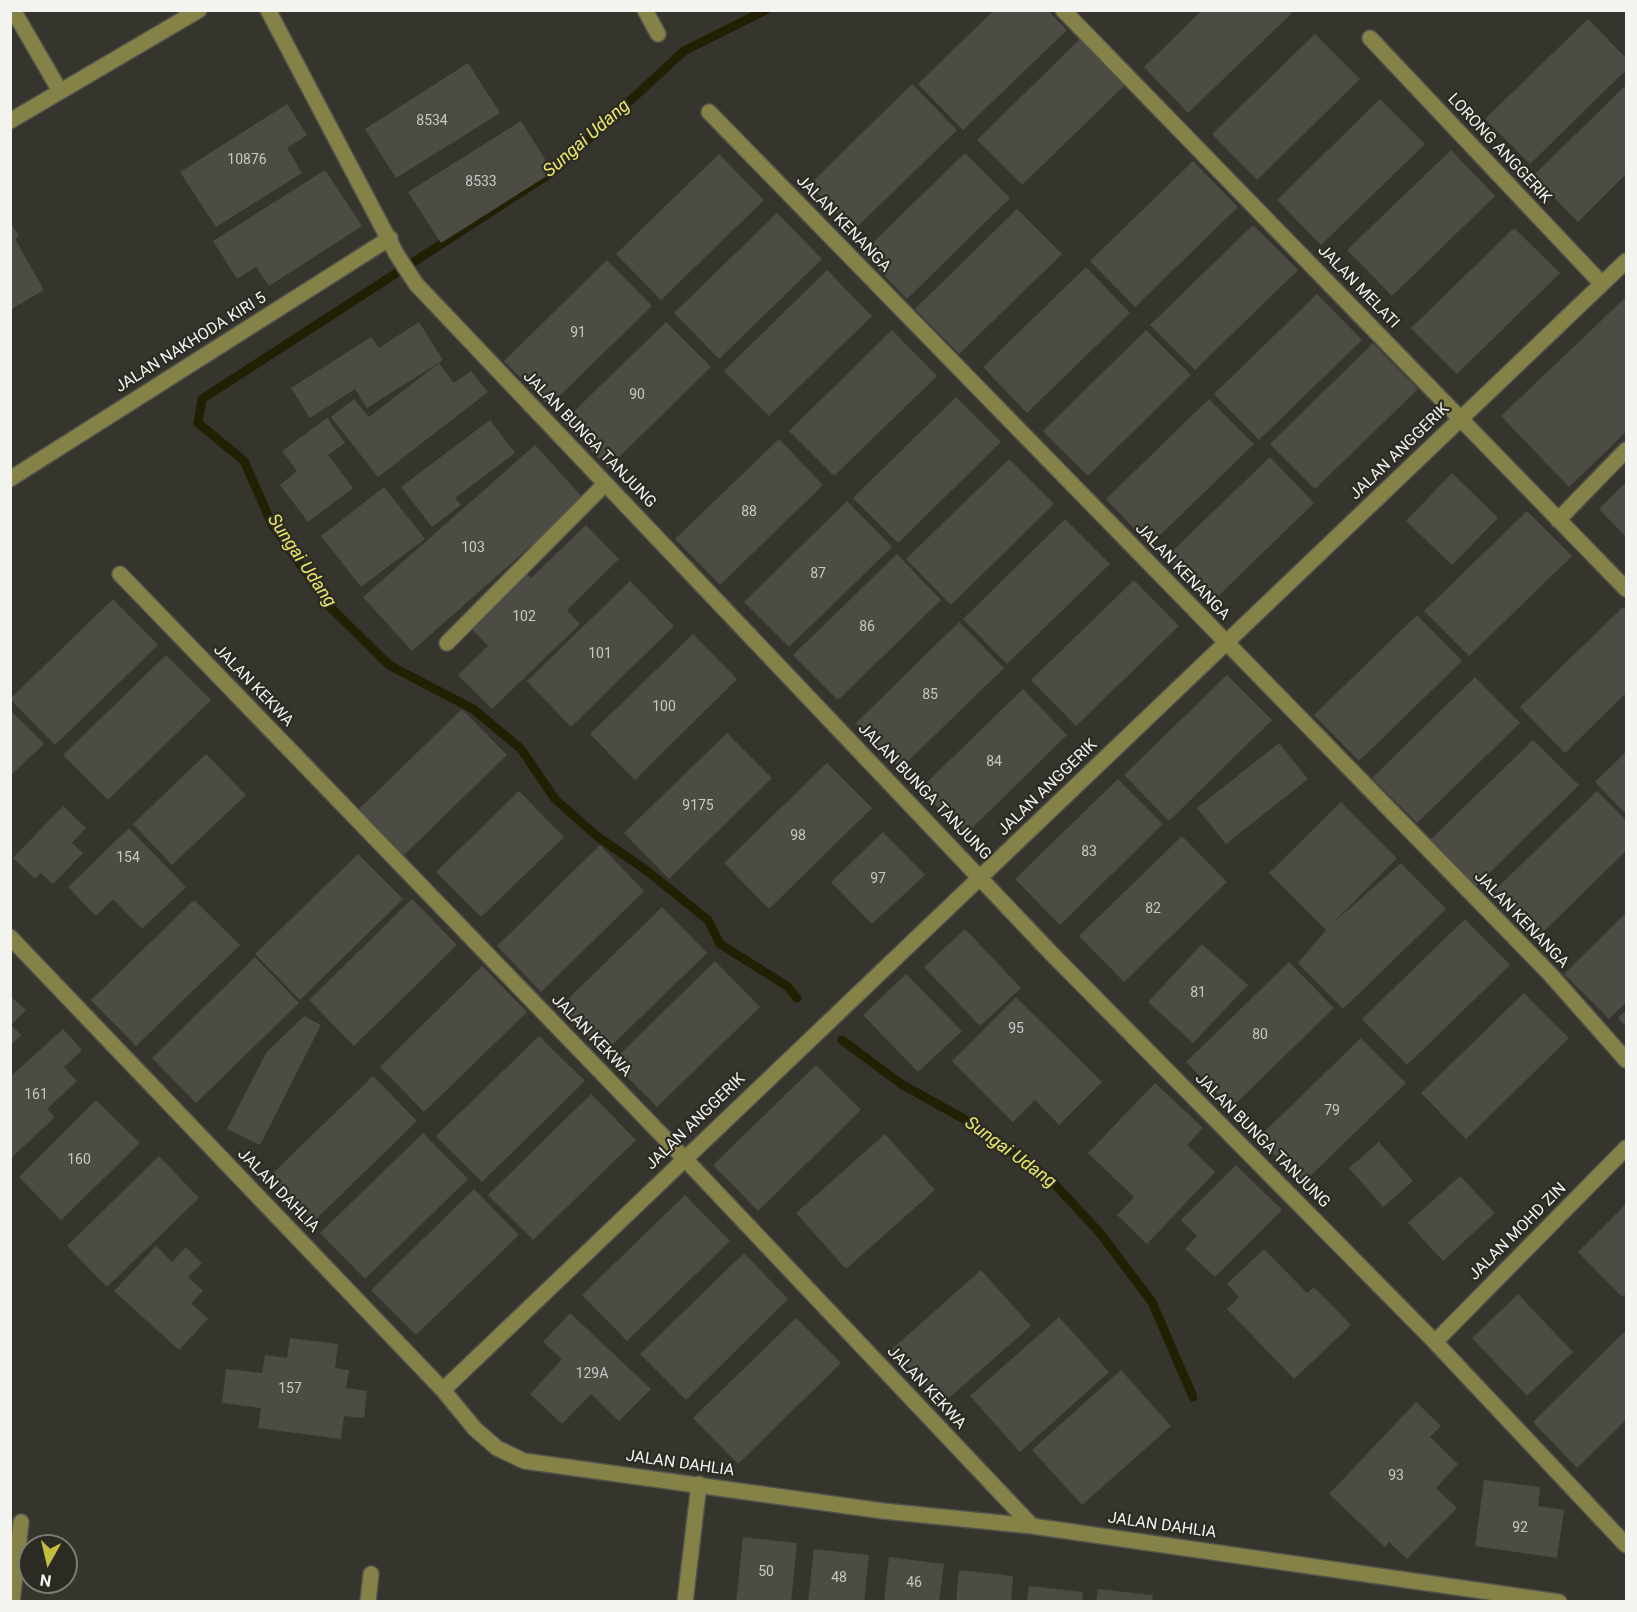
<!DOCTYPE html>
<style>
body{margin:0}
#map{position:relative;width:1637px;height:1612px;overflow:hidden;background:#35352e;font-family:Roboto,sans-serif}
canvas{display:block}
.frame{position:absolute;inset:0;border:12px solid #f3f3ef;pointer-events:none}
.north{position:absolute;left:18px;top:1534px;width:60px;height:60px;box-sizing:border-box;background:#2b2b24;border:2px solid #7b7b75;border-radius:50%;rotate:188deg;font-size:16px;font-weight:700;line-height:24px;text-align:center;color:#f3f3ef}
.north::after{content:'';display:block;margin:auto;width:21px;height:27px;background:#c2bd3f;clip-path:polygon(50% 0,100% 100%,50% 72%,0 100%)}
</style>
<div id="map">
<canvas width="1637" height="1612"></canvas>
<div class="frame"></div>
<div class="north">N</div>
</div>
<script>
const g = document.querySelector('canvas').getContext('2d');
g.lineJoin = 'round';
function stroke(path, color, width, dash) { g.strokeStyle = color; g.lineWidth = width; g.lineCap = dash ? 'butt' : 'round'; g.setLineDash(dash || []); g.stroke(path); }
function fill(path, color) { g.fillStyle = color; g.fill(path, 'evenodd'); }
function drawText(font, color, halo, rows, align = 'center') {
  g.font = font + ' Roboto,sans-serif'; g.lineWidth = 4.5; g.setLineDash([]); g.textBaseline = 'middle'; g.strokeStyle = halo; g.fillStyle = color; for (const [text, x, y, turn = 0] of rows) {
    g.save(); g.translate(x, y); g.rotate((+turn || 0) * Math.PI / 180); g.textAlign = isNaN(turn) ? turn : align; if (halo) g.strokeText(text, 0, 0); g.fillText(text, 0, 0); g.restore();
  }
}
stroke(new Path2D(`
 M766,10L684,51L554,171L202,399L198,423L244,461L272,524L329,606L389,665L473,709L521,749L555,799L598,837L646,870L708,920L720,944L787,986L797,998
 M842,1040L901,1084L973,1124L1049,1178L1100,1233L1152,1302L1193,1397`), '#212002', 9);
fill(new Path2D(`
 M994,10H1047L1067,30L963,130L918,84Z
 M1202,10H1289L1292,13L1188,113L1144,67Z
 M1588,19L1626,58V70L1530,164L1485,119Z
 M1315,34L1360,79L1257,180L1212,134Z
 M1080,39L1125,85L1022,185L977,140Z
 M468,63L500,113L396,178L365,129Z
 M912,84L957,130L854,230L809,185Z
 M1626,85V174L1578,222L1533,176Z
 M1380,99L1425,144L1321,245L1277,200Z
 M287,104L307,135L287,148L302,173L216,227L180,172Z
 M521,121L553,172L441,243L408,192Z
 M1451,150L1495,196L1392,296L1347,250Z
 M965,153L1010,198L907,299L862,253Z
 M719,154L764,200L661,300L616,254Z
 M1193,161L1238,207L1135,307L1090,261Z
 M325,170L362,226L269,286L256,267L237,279L213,241Z
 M1017,209L1062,254L959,354L915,309Z
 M777,213L822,259L719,359L674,313Z
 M10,222L19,236L15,239L44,290L10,310Z
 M1253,225L1298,270L1195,370L1150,325Z
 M1514,228L1560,273L1457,374L1411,328Z
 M607,260L652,306L549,406L504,361Z
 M1086,267L1130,313L1027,413L983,367Z
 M827,270L872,316L769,416L724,371Z
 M1317,294L1362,340L1259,440L1214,394Z
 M1626,297V432L1569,487L1501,416Z
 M419,322L443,360L367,408L355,389L310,418L291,388L371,337L379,348Z
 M666,322L711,367L608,468L563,422Z
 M892,330L937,376L834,476L789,431Z
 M1146,330L1191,375L1088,476L1043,431Z
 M1373,343L1418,389L1315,489L1270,444Z
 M439,363L454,383L471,371L488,392L378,477L331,417L354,399L369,417Z
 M956,397L1001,442L898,543L853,498Z
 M1209,399L1254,444L1150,545L1106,499Z
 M327,418L345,443L328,455L353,488L308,522L280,485L297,471L282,451Z
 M490,420L515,453L455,498L461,505L432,527L401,487Z
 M779,439L823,485L720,585L675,539Z
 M535,445L584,499L412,651L363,597Z
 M1270,457L1314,503L1211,603L1166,557Z
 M1009,459L1054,504L951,605L906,559Z
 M1452,473L1498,518L1452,565L1406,521Z
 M1626,482V537L1599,509Z
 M384,487L425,539L361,587L321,536Z
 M847,501L892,547L789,647L744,602Z
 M1527,511L1572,556L1469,656L1424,611Z
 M1065,519L1110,564L1007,664L963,619Z
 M586,525L619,559L567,610L580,624L492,709L458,675L488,646L467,624L523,570L531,578Z
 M897,554L941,600L838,700L793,655Z
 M1134,580L1179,626L1076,726L1031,680Z
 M630,581L674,626L571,727L527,681Z
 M113,599L158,645L55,745L10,699Z
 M1623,607L1626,610V693L1565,753L1520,707Z
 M1417,615L1462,661L1359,761L1314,715Z
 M959,622L1004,668L901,768L856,723Z
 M693,634L737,679L635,780L590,734Z
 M166,655L211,700L108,800L63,755Z
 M1227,675L1272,720L1169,821L1124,775Z
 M1475,677L1520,723L1417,823L1372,778Z
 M1023,689L1067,735L965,835L920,789Z
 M462,709L507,755L404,855L359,809Z
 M10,710L44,744L10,776Z
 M727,733L772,778L669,879L624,833Z
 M1533,740L1579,785L1476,886L1430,840Z
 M1279,743L1308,779L1226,844L1197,808Z
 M1626,752V814L1595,782Z
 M206,754L246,795L172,865L133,824Z
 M827,763L872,808L769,909L724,863Z
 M1118,779L1163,824L1060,925L1015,879Z
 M519,791L564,837L481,917L436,872Z
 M1597,791L1626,820V851L1539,936L1494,891Z
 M1341,802L1397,858L1332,924L1401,863L1446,909L1343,1009L1298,963L1326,930L1269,873Z
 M63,806L86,828L72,843L83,853L53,884L41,873L35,879L13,858Z
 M129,828L186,887L142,929L113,899L96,916L68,887Z
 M883,832L925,875L872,924L831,882Z
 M1182,836L1227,882L1124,982L1079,936Z
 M600,845L644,891L541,992L497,946Z
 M358,854L403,899L300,1000L255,954Z
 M412,899L457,945L354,1046L309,1000Z
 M194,900L240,945L136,1046L91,1000Z
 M662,907L707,953L604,1053L559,1008Z
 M1626,913V1003L1609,1019L1564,974Z
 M1465,919L1510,965L1407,1065L1362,1019Z
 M965,929L1021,988L980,1026L924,967Z
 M1202,944L1248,985L1193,1043L1148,1002Z
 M255,957L299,1003L196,1103L152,1058Z
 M715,961L760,1007L657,1107L612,1062Z
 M1289,962L1334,1008L1231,1108L1186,1062Z
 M482,966L527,1012L424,1112L380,1067Z
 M906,974L962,1031L918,1072L863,1015Z
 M1524,993L1569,1038L1466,1139L1421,1093Z
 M10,996L26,1010L11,1025L21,1035L10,1046Z
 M1016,997L1102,1082L1059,1125L1035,1100L1013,1122L952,1061Z
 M1626,1010V1027L1618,1018Z
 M304,1016L321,1025L260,1145L227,1129L266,1053Z
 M63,1029L82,1050L64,1067L77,1081L47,1109L55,1117L10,1159V1077Z
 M539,1036L585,1081L482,1182L436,1136Z
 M1361,1038L1406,1083L1303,1183L1258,1138Z
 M816,1065L861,1110L758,1211L713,1165Z
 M373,1076L417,1121L314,1221L270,1176Z
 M1155,1083L1203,1128L1187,1145L1215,1172L1147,1244L1117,1215L1134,1197L1088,1153Z
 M591,1094L636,1140L533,1240L488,1195Z
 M96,1100L140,1143L61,1220L19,1177Z
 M423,1133L468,1179L365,1279L320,1233Z
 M885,1134L935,1190L846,1269L796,1213Z
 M1379,1142L1413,1181L1383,1207L1349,1168Z
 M159,1156L199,1198L107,1287L67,1246Z
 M1236,1165L1282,1210L1215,1277L1185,1249L1197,1236L1181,1220Z
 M1460,1176L1495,1213L1443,1261L1408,1223Z
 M474,1189L519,1235L416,1335L371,1290Z
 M685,1195L730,1241L627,1341L582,1295Z
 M1626,1204V1293L1622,1297L1578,1252Z
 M156,1246L172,1262L186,1247L202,1263L188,1277L203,1291L191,1303L208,1319L179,1350L114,1291Z
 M1264,1249L1307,1293L1314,1287L1351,1325L1294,1379L1227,1309L1239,1297L1227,1284Z
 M744,1253L788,1299L686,1400L640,1354Z
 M981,1270L1031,1326L942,1404L892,1349Z
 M1518,1294L1573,1352L1527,1396L1472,1338Z
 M570,1313L651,1389L619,1421L591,1394L562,1424L530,1394L562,1359L543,1342Z
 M1059,1317L1109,1372L1020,1452L970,1396Z
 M796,1318L841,1363L738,1464L693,1418Z
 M1626,1330V1420L1577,1468L1533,1422Z
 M290,1338L338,1344L335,1368L349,1370L346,1388L367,1391L364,1418L344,1416L341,1439L258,1428L261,1408L222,1403L226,1369L262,1373L265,1355L287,1358Z
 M1121,1370L1171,1426L1082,1505L1032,1450Z
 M1416,1402L1441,1426L1430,1437L1458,1464L1436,1488L1457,1508L1407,1559L1389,1542L1385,1547L1329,1494Z
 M1484,1480L1540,1487L1538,1506L1564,1510L1557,1558L1475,1546Z
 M743,1537L797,1543L791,1602H736Z
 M814,1549L869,1555L864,1602H808Z
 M889,1557L944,1564L939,1602H884Z
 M959,1570L1013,1576L1011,1602H956Z
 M1029,1586L1083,1592L1082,1602H1027Z
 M1098,1589L1153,1595L1152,1602H1096Z`), '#4c4c45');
const minor = new Path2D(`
 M13,10L60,91
 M268,10L397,255L416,284L1051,953L1435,1342L1626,1545
 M645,10L658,34
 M1063,10L1626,589
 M1370,38L1602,284
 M709,112L1549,973L1626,1060
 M10,121L199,10
 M10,479L390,238
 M1558,520L1626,450
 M120,574L684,1158L1032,1526
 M447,643L605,484
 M10,937L443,1390L475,1429L497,1448L524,1461L883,1511L1032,1526L1559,1602
 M1435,1342L1626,1148
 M443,1390L1626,261
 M12,1602L21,1522
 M368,1602L371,1574
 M685,1602L699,1484`);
stroke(minor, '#53534d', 18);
stroke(minor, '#848247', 15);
drawText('14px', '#c9c9c4', null, [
 ["8534",432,121],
 ["10876",247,160],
 ["8533",481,182],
 ["91",578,333],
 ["90",637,395],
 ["88",749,512],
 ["103",473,548],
 ["87",818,574],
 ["102",524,617],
 ["86",867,627],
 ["101",600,654],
 ["85",930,695],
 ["100",664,707],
 ["84",994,762],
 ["9175",698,806],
 ["98",798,836],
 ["83",1089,852],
 ["154",128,858],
 ["97",878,879],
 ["82",1153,909],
 ["81",1198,993],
 ["95",1016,1029],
 ["80",1260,1035],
 ["161",36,1095],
 ["79",1332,1111],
 ["160",79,1160],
 ["129A",592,1374],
 ["157",290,1389],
 ["93",1396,1476],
 ["92",1520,1528],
 ["50",766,1572],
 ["48",839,1578],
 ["46",914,1583]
]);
drawText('16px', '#f3f3ef', '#2b2b24', [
 ["LORONG ANGGERIK",1499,149,47],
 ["JALAN KENANGA",843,224,46],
 ["JALAN MELATI",1358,287,46],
 ["JALAN NAKHODA KIRI 5",191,343,-32],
 ["JALAN BUNGA TANJUNG",589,440,46],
 ["JALAN ANGGERIK",1400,452,-44],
 ["JALAN KENANGA",1182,572,46],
 ["JALAN KEKWA",253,686,46],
 ["JALAN ANGGERIK",1048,788,-44],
 ["JALAN BUNGA TANJUNG",924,792,46],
 ["JALAN KENANGA",1521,920,46],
 ["JALAN KEKWA",591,1036,46],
 ["JALAN ANGGERIK",696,1122,-44],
 ["JALAN BUNGA TANJUNG",1262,1141,45],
 ["JALAN DAHLIA",278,1191,46],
 ["JALAN MOHD ZIN",1518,1232,-45],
 ["JALAN KEKWA",926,1388,47],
 ["JALAN DAHLIA",680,1464,8],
 ["JALAN DAHLIA",1162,1526,8]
]);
drawText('italic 18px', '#ece768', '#2b2b24', [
 ["Sungai Udang",587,139,-41],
 ["Sungai Udang",301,561,56],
 ["Sungai Udang",1010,1153,36]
]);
</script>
